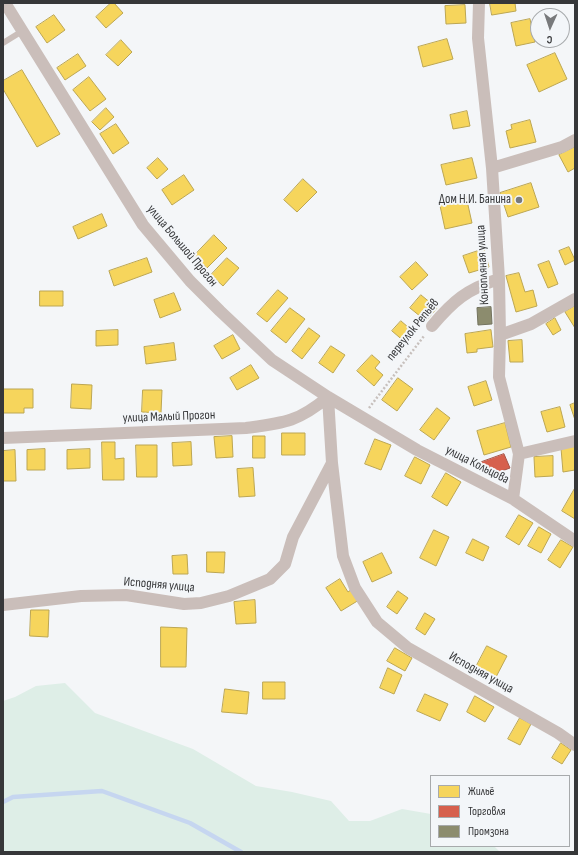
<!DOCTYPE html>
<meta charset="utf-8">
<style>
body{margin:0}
#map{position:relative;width:578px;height:855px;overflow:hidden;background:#f4f6f8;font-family:"Sofia Sans Condensed",sans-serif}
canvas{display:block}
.frame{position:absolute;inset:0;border:4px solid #363739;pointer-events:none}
.legend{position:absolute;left:430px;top:775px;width:140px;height:72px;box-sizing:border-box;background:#f3f6f9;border:1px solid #a7aaac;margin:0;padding:5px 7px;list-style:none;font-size:12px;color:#363739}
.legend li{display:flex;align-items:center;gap:8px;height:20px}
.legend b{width:20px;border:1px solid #a7aaac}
.north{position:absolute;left:530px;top:8px;width:40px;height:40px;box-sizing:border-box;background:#f3f6f9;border:1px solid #a7aaac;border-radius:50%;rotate:183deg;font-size:11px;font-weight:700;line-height:16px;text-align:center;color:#363739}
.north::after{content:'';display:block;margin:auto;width:14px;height:18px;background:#787a7c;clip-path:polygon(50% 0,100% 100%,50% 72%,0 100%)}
</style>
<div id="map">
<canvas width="578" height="855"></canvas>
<div class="frame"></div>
<ul class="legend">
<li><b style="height:11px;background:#f6d55c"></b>Жильё</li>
<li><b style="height:11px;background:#d6604d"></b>Торговля</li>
<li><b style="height:11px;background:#8c8c6e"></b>Промзона</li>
</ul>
<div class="north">С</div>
</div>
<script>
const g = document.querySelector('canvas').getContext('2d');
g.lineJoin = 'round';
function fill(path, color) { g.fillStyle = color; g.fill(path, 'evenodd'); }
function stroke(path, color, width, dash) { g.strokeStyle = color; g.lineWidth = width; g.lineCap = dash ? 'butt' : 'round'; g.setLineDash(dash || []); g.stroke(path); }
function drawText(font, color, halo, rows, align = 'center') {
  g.font = font + ' "Sofia Sans Condensed",sans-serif'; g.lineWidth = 4; g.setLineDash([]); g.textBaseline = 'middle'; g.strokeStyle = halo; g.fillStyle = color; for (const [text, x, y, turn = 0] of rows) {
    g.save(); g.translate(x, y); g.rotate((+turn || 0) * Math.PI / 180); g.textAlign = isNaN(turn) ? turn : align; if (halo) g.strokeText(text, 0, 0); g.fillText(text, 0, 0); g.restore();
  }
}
fill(new Path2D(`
 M65,683L95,713L193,749L256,786L292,792L331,801L349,821H370L402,809L431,814V846H494L500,852H3V701L15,697L36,686Z`), '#deeee7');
const homes = new Path2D(`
 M111,3H114L123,13L106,28L96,17Z
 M490,3H515L516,11L492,15Z
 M465,5L466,23L446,24L445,6Z
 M54,15L65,30L47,43L36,27Z
 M530,19L535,42L516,46L511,23Z
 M447,39L453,59L423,67L418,47Z
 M121,40L132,52L118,66L106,55Z
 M555,53L567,79L539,92L527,65Z
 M78,54L86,66L65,80L57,68Z
 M22,70L60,134L37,147L3,89V81Z
 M89,77L106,99L90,111L73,90Z
 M106,108L114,117L100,130L92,122Z
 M467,111L470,126L453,129L450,115Z
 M530,120L536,142L510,148L506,131L512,129L511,125Z
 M116,124L129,143L113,154L100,134Z
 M575,147V168L568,172L559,155Z
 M158,158L168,169L157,179L147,168Z
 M472,158L477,178L446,185L441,165Z
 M184,175L194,190L172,205L162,190Z
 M303,179L317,192L297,212L284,200Z
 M531,183L539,207L508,217L500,193Z
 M466,196L472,223L445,229L439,201Z
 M102,214L107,226L78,239L73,227Z
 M214,235L227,248L207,268L194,256Z
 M569,247L575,260L565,265L559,251Z
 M484,249L489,267L469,273L463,256Z
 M147,258L152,272L114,286L109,271Z
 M227,258L239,268L223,286L211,275Z
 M549,261L558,284L548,288L538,265Z
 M416,262L428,275L412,290L400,277Z
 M519,273L525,292L533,290L537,306L516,312L506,276Z
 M278,290L288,298L267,322L257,314Z
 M40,291H63V306H40Z
 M174,293L181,310L160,318L154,300Z
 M421,295L437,308L426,321L410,308Z
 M575,306V328L565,312Z
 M290,308L305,319L286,343L271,331Z
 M555,318L561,330L553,335L546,324Z
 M401,321L415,333L406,343L392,331Z
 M309,328L320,336L302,359L292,351Z
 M118,330V345L96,346V331Z
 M491,330L493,347L477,349V352L467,353L465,334Z
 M233,335L240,349L222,359L214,346Z
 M522,340L523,362H510L508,341Z
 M174,343L176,360L146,364L144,347Z
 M331,346L345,355L333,373L319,363Z
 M372,355L380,362L375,368L383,375L374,386L357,371Z
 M251,365L259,378L237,390L230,378Z
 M398,378L413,389L397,411L382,400Z
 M486,381L492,400L474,406L468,387Z
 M72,384L92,385L91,409L71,408Z
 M3,389H33V408H24V413H3Z
 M143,390H162L161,413L142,412Z
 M575,403V420L570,405Z
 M560,407L565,427L547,432L541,412Z
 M437,408L450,418L434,440L420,430Z
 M505,423L511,447L484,455L477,431Z
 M282,433H305V455H282Z
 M232,436L233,457L216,458L214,437Z
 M253,436H265V458H253Z
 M375,439L391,445L381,470L365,464Z
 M102,442H115V459L124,458V480H103Z
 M191,442L192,465L173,466L172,443Z
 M136,445H157V477H137Z
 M575,447V470L563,472L561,448Z
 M45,449V470H27V450Z
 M90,449V468L67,469V450Z
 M15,450L16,481H3V451Z
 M553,456V476L535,477L534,457Z
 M415,457L430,465L421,484L405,476Z
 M253,468L255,496L239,497L237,469Z
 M446,473L461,482L447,506L432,497Z
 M575,488V519L562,511Z
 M519,515L533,523L519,545L506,537Z
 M539,527L551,534L541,553L528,546Z
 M434,530L449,537L436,566L420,558Z
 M473,539L489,547L483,561L466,553Z
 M561,540L573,547L560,568L548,560Z
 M207,552H225L224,573L207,572Z
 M382,553L392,573L372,582L363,562Z
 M187,555L188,574H173L172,556Z
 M340,579L348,592L352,589L359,600L341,611L326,588Z
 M398,591L408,598L397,614L387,607Z
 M255,600L256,623L236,624L234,602Z
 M31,610H49L48,637L30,636Z
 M425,613L435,619L425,635L416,629Z
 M161,627L187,628L186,667H161Z
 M487,646L507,656L496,677L476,667Z
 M395,648L412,658L405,671L387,661Z
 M388,668L402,675L394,694L380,688Z
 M263,682H285V699H263Z
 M225,689L249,692L247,714L222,712Z
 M425,694L448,704L440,721L417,711Z
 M475,696L494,707L485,722L467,712Z
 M520,718L531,724L520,745L508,739Z
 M561,743L571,750L562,764L552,758Z`);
fill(homes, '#f6d55c');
stroke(homes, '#bca652', 1);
const shops = new Path2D(`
 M504,454L510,468L491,475L480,468L479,463Z`);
fill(shops, '#d6604d');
stroke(shops, '#a65447', 1);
const industry = new Path2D(`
 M491,307L492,324L478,325L477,308Z`);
fill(industry, '#8c8c6e');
stroke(industry, '#72725e', 1);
stroke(new Path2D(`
 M3,802L13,797L102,791L190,823L241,852`), '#c6d6f0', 4.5);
stroke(new Path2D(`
 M369,408L424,336`), '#c7c0bd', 2.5, [2, 2]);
stroke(new Path2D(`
 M3,43L24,30`), '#cabeba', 6);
stroke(new Path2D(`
 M5,3L143,225L190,281L220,311L272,360L328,397L417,450L513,499L575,541
 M479,3L478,38L492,168L499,279L500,335L499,377L519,454L513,499
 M492,168L562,147L575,140
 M432,326C453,301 467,289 499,279
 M500,335L531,324L575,299
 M328,397L332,463L343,556L355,588L377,622L408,648L558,733L575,745
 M3,438L246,428C284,423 298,422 328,397
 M519,454L575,441
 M3,605L81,596L126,595L184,604L201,603L229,596L270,579L285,564L293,537L332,463`), '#cabeba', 12);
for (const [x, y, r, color] of [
 [519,200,4,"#787a7c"]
]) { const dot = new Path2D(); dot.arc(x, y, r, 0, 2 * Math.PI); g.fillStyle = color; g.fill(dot); stroke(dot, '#f3f6f9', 1.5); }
drawText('13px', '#363739', '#f3f6f9', [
 ["Дом Н.И. Банина",511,200]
], 'right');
drawText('13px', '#363739', '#f3f6f9', [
 ["улица Большой Прогон",182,246,50],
 ["Конопляная улица",483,265,-93],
 ["переулок Репьёв",413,330,-51],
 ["улица Малый Прогон",169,417,-2],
 ["улица Кольцова",477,465,27],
 ["Исподняя улица",159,585,5],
 ["Исподняя улица",481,673,29]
]);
</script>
